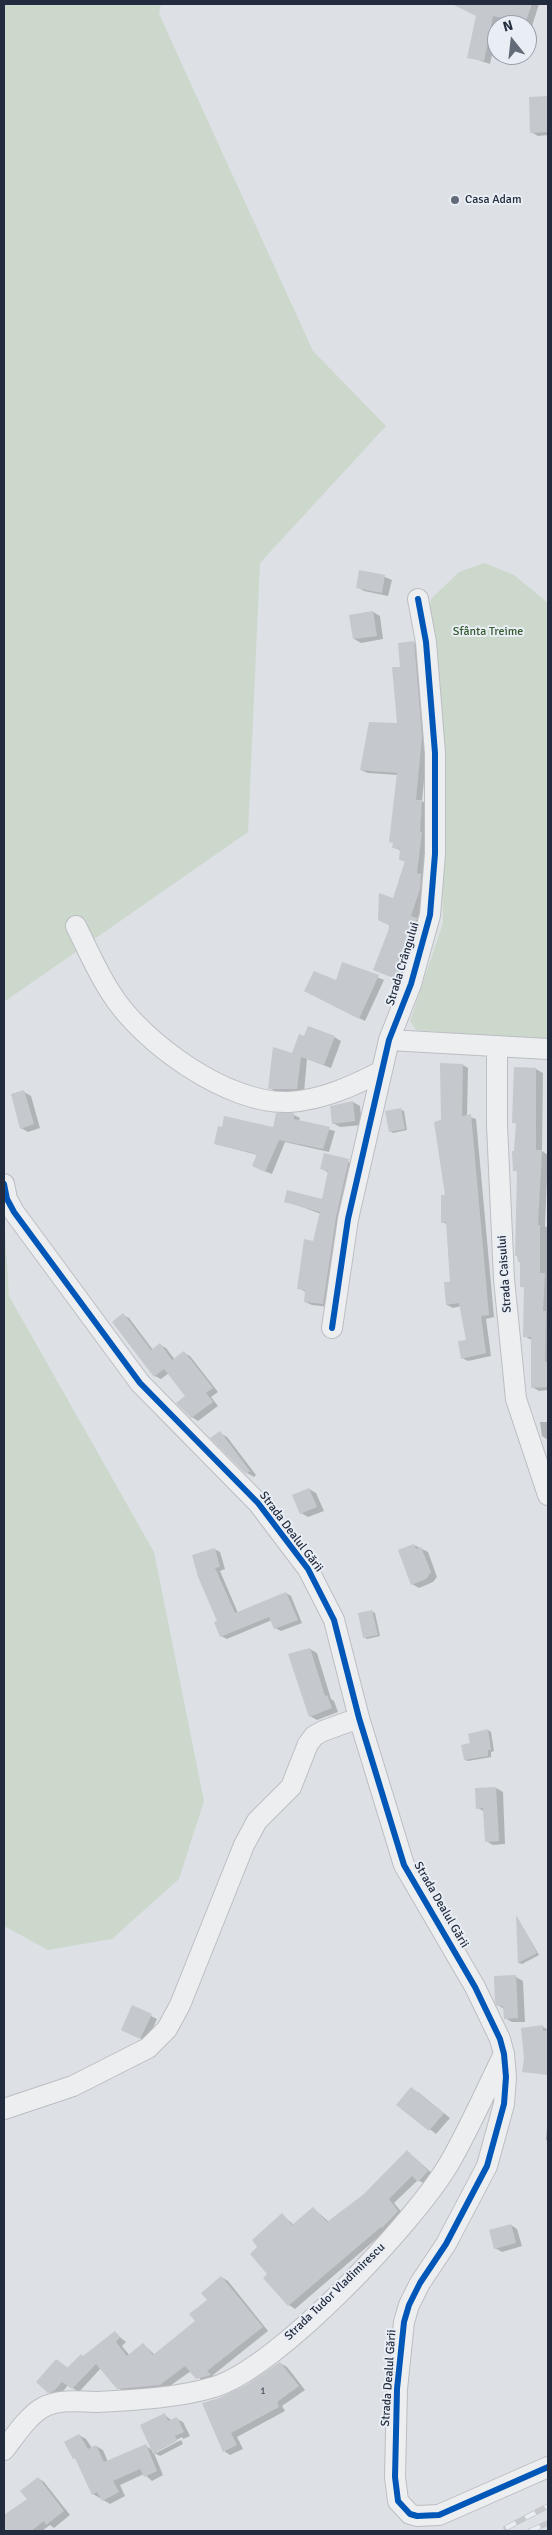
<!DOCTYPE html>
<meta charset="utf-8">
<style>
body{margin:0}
#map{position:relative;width:552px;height:2535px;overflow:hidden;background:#dde0e4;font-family:Signika,sans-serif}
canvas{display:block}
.frame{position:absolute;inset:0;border:5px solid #232c3e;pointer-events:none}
.north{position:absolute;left:487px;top:15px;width:50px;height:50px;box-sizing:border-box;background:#e9eef5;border:1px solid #9aa0ac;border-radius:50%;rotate:344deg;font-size:14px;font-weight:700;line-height:20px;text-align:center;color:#232c3e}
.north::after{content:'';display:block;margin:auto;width:18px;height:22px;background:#646b78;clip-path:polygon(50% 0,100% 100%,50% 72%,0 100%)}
</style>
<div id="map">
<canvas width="552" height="2535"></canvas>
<div class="frame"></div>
<div class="north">N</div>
</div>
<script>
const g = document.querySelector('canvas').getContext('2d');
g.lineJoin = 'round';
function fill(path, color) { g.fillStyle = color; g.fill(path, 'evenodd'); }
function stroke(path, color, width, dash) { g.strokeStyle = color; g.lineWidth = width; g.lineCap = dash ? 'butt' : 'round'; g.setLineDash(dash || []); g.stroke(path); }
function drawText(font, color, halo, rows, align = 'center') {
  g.font = font + ' Signika,sans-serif'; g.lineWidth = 4; g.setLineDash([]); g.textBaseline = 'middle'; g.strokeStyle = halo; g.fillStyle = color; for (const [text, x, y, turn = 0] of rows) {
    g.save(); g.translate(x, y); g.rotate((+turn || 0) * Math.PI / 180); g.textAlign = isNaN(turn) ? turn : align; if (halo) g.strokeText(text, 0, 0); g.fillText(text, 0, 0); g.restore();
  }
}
fill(new Path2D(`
 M4,4H161L159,14L313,351L386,426L260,563L248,832L4,1002Z
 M484,563L514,575L548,603V1041L416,1030L410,1021L443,923L440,756L427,629L431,599L459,572Z
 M4,1215L9,1296L154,1552L204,1801L179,1879L112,1939L48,1950L4,1926Z`), '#cdd8cd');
fill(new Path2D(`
 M471,4H539L532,26L500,18L490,64L469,57L478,16L468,11Z
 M530,98H548V135L538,136L531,132Z
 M360,571L385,577L392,580L388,596L364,591L357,587Z
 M373,612L380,616L383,639L361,643L354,639Z
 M414,643L420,646L428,741L422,801L428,805V837L423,877L427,879L426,893L417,920L423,923L403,981L381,973L394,900L406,862L400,859L401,851L394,847L398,775L368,773L361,770L398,725L402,668Z
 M343,964L384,980L365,1021L311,994L337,982Z
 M334,1037L341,1041L331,1068L307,1059L304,1092H276L270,1088L305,1038Z
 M463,1065L468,1068L467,1116L476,1119L494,1317L486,1319L491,1356L468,1361L462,1358L468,1341L461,1306L453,1308L447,1305L452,1283L448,1225L443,1222L446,1196L442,1121Z
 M515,1068L536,1069L543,1073L542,1151L548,1155L545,1226L548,1228V1390L539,1391L532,1387V1340L524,1336L525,1288L521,1286L522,1263L519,1262L518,1172L514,1170L517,1124L513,1122Z
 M24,1092L31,1096L40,1128L28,1132L21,1128Z
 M353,1102L360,1106L362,1125L340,1127L333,1123L331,1107Z
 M401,1110L404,1111L407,1130L393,1133L390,1131Z
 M277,1114L294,1115L300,1118L299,1121L335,1131L329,1152L285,1142L272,1174L259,1169L258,1155L215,1144L274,1128Z
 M325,1155L355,1164L329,1307L312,1305L305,1302L306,1292L298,1288L314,1242L321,1214L286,1201L323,1200L329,1173L322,1169Z
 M123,1315L129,1318L153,1350L160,1345L166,1348L175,1360L184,1353L190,1356L218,1392L211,1397L218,1406L198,1421L192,1417L186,1396L169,1373L161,1379L155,1376Z
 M540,1422H548V1440L542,1436Z
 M220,1433L227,1437L256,1475L254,1477L247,1473Z
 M309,1489L316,1493L324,1511L308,1517L301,1513Z
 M414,1545L428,1552L437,1577L433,1582L419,1588L412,1584Z
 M214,1549L220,1552L225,1569L220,1571L238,1613L286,1593L291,1596L302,1623L281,1631L275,1628L272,1620L227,1639L221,1636L218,1621L199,1576Z
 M372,1611L375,1613L380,1636L367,1639L364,1637Z
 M310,1649L317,1653L331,1699L334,1701L338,1712L317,1720L310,1716L289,1655Z
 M488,1730L491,1732L494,1751L491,1752V1757L468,1761L465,1760L471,1744Z
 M496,1788L503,1792L505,1844L493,1845L486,1841L485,1812L478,1808Z
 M517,1917L539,1955L522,1964L519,1963Z
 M516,1977L523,1981L525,2022H512L505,2018L504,2009L498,2005Z
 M133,2007L157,2019L147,2041L128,2033Z
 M542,2026L548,2030V2054L531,2056Z
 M418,2092L450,2118L436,2134L398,2104Z
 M548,2114V2141L546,2140Z
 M408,2152L434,2175L425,2184L418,2180L394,2203L404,2215L295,2309L289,2305L265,2278L269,2274L259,2247L282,2215L294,2225L313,2208L329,2222L365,2195Z
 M511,2225L517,2229L522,2246L502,2252L495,2248Z
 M221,2277L228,2281L268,2331L213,2375L216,2379L204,2382L191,2371L167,2388L125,2392L118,2388L101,2368L79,2392L68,2385L61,2394L56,2395L49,2392L57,2360L69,2369L115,2333L126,2342L122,2346L130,2356L143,2344L155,2355L197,2321Z
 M280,2363L287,2367L305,2390L282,2406L285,2411L237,2437L243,2449L230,2455L224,2451L219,2399L247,2386Z
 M165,2415L172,2421L177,2419L183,2422L190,2436L181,2440L183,2444L160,2456L154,2453L163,2475L152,2481L144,2474L120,2485L125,2496L110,2504L93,2494L78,2460L74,2458L79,2435L86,2439L92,2448L96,2446L103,2450L108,2462L146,2446L152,2450ZM182,2437L183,2439L156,2453V2450Z
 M38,2478L44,2482L70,2515L54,2528L50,2525L42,2531H4V2516L28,2500Z`), '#0003');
fill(new Path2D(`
 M452,4H532L525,23L493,16L484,61L467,58L476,16Z
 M548,96V132L530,133L529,97Z
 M359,570L385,575L382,593L356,588Z
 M373,611L377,636L353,639L349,615Z
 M414,641L422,737L416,800H422L420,832H422L417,873L421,874L420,889L411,916L417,918L397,979L373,970L390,926L378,920L379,893L393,898L405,861L399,860L400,849L392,848L393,843L389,842L397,773L360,770L369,722L397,723L392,667H400L398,643Z
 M342,962L379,975L359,1019L304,991L314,971L336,980Z
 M308,1026L335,1036L324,1065L301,1057L297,1089H268L273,1047L292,1053L299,1034L304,1036Z
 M440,1063L463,1064L462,1116L471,1114L489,1315L481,1316L486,1353L461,1359L458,1341L466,1340L459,1303L446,1305L444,1282H450L446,1222L441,1223V1195H445L434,1122L441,1120Z
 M514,1067L536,1068V1150H542L538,1225H540V1273H545L543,1311H546L545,1362H548V1387L531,1388V1337H523L524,1287H520V1262H518L517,1256H515L517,1171H513L512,1151H514L516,1123H512Z
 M24,1090L34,1124L20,1129L11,1094Z
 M353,1101L355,1121L332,1124L330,1106Z
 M401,1108L405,1129L389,1132L385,1111Z
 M276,1113H294V1119L330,1127L323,1149L279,1140L265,1172L252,1166L257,1154L214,1144L218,1126L222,1127L224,1116L273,1127Z
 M324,1153L349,1159L336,1217L323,1304L304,1302L305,1290L297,1289L304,1239L313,1241L320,1212L284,1202L287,1190L322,1199L328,1171L320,1169Z
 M123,1313L151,1350L160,1343L172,1360L184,1351L213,1388L206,1393L213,1402L191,1418L176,1403L185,1396L164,1369L154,1377L112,1322Z
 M220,1431L250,1471L246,1474L210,1438Z
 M309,1488L317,1507L300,1514L292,1495Z
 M414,1544L416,1549L421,1547L431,1572L426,1579L411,1585L398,1550Z
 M215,1548L220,1567L215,1568L235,1613L286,1592L298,1620L274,1629L269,1617L220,1637L214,1622L217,1621L198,1577L192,1555Z
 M372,1610L378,1635L363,1638L358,1613Z
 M310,1648L325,1696L327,1695L332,1708L309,1717L288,1654Z
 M488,1729L491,1750H488V1756L464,1760L461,1745L470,1743L468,1734Z
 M496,1787L499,1841L485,1842L483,1808L476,1809L475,1788Z
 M516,1915L537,1953L518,1963Z
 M516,1975L518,2018L504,2019L503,2006H497L495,2002L494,1976Z
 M132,2005L152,2014L140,2039L121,2030Z
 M543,2025V2031L548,2030V2075L522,2072L524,2058L521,2028Z
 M411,2087L444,2113L429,2131L396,2105Z
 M407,2150L428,2171L418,2182L412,2176L389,2199L398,2211L382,2228L381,2227L288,2306L263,2278L267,2274L250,2254L257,2247L252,2240L282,2213L292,2225L313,2207L327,2222L364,2194Z
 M511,2224L516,2243L494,2249L489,2230Z
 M221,2276L263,2327L207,2371L211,2375L196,2379L185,2366L160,2385L117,2389L96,2364L72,2389L62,2382L54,2391L48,2393L36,2382L56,2359L67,2368L81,2354L83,2356L115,2331L120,2337L116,2342L127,2356L143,2343L153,2355L195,2321L189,2314L207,2300L201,2293Z
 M280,2362L299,2386L277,2402L279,2407L231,2433L237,2445L223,2452L202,2403L219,2398L246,2385Z
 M165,2413L168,2421L177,2417L184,2432L175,2436L177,2441L153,2454L140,2425Z
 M79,2434L88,2449L96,2445L104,2462L146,2444L157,2471L144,2477L140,2469L113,2481L119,2492L102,2501L97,2492L92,2495L75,2458L73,2459L64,2442Z
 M38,2477L64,2511L46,2525L44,2521L31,2531H4V2515L27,2499L20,2491Z`), '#c5c8cc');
const street = new Path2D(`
 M76,926C87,948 97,972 111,993C142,1043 229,1105 289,1102C322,1100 353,1086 382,1071
 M389,1040L548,1049
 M497,1046V1125L504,1279L516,1399L548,1495
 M4,1184L7,1199L14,1212L140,1383L258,1503L308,1569L334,1620L359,1718L404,1865L475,1987L500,2039L504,2054L506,2077L504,2104L487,2166L446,2244L420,2283L409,2305L404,2322L397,2389L395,2477L398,2501L410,2514L417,2516L439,2515L548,2467
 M332,1328L348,1219L389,1040L411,984L430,915L435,854V753L426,642L418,599
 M4,2109L73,2086L148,2048L167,2029L180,2005L244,1845L257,1821L291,1787L308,1744L314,1736L323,1731L359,1718
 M4,2450C15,2436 27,2417 42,2408C59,2398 79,2402 98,2402C135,2400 178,2398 214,2387C278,2368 416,2221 450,2162C470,2127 486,2090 504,2054`);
stroke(street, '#bbbec2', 22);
stroke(street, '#edeef0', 20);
const rail = new Path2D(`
 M506,2528L548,2506
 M530,2531L548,2523`);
stroke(rail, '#c6c8cb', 5.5);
stroke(rail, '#e9eef5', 4, [11]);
stroke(new Path2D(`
 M4,1184L7,1199L14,1212L140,1383L258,1503L308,1569L334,1620L359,1718L404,1865L475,1987L500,2039L504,2054L506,2077L504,2104L487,2166L446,2244L420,2283L409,2305L404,2322L397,2389L395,2477L398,2501L410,2514L417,2516L439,2515L548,2467
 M332,1328L348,1219L389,1040L411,984L430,915L435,854V753L426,642L418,599`), '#0057b8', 6);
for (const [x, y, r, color] of [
 [455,200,5,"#646b78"]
]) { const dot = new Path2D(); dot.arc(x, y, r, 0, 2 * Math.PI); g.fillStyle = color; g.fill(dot); stroke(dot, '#e9eef5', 2); }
drawText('10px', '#4c5462', null, [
 ["1",263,2391]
]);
drawText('12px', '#232c3e', '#e9eef5', [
 ["Casa Adam",465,200]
], 'left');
drawText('12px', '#365b2f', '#e9eef5', [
 ["Sfânta Treime",488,632]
]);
drawText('12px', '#232c3e', '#e9eef5', [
 ["Strada Crângului",403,964,-73],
 ["Strada Caisului",505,1274,-94],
 ["Strada Dealul Gării",291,1532,53],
 ["Strada Dealul Gării",441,1905,60],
 ["Strada Tudor Vladimirescu",335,2292,-44],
 ["Strada Dealul Gării",389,2378,-86]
]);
</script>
